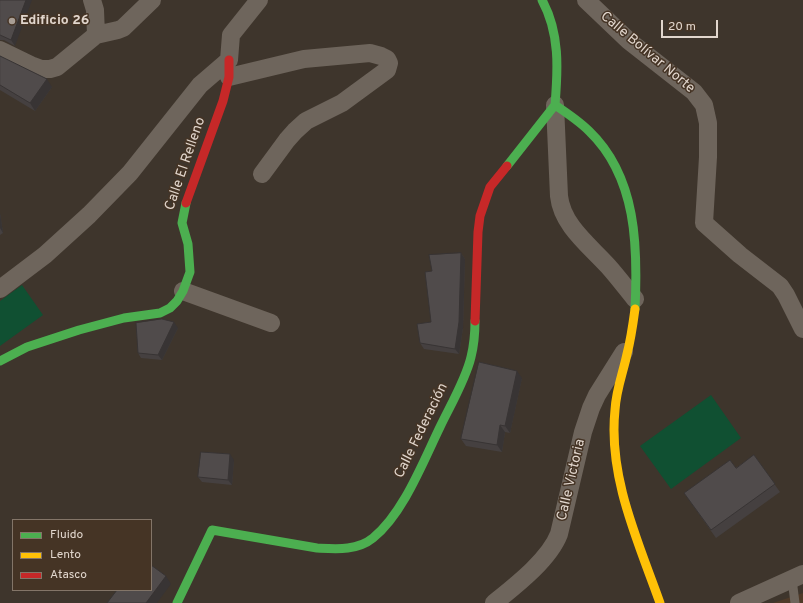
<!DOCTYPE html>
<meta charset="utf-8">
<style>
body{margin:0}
#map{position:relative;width:803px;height:603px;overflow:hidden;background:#3e352c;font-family:Overpass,sans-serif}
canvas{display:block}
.legend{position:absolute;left:12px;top:519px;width:140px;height:72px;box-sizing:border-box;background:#453425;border:1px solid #837568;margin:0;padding:5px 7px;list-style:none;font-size:12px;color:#e1d6cd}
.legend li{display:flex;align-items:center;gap:8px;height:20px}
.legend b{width:20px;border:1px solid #837568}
.scale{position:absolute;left:661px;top:20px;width:57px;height:18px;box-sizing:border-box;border:2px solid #e1d6cd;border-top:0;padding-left:5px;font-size:12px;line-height:14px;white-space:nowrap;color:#e1d6cd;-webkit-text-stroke:3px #453425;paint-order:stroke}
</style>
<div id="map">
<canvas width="803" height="603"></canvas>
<ul class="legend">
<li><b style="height:5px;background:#4caf50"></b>Fluido</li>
<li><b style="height:5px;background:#ffc107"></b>Lento</li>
<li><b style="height:5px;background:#c62828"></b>Atasco</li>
</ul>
<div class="scale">20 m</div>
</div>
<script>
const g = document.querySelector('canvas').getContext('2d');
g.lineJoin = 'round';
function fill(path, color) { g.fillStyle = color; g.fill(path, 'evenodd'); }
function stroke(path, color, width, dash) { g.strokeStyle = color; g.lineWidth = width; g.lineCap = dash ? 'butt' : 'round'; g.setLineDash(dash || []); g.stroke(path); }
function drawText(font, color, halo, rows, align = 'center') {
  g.font = font + ' Overpass,sans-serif'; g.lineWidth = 3; g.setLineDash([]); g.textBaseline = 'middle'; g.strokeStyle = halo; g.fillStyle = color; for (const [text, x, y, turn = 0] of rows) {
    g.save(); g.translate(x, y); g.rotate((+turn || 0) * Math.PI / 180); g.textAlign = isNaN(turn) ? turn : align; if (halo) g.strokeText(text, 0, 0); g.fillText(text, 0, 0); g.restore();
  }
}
fill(new Path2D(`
 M803,593V603H773Z`), '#4f3a28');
fill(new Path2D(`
 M22,285L43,315L0,346V301Z
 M711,395L741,438L671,489L640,446Z`), '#105032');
stroke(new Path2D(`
 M792,579L795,603`), '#6e655c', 9);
stroke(new Path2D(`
 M586,0L629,41L694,92L704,105L708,123V157L704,223L740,255L780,286L786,295L803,329
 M96,35L118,30L123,28L152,0
 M0,50L33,66L41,69H50L57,67L96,35L95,10L92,0
 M229,77L304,59L370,53L381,56L387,59L389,63L387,70L342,103L306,121L295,131L287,140L262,174
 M555,105L559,196C562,225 589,245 608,266C617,276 626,288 635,299
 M0,289L45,255L89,215L130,173L200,85L229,60L231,35L259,0
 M183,291L271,323
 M494,603C515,586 549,560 559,534L583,432L591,408L597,395L624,352
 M739,603L803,574`), '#6e655c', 18);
stroke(new Path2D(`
 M542,0C560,33 558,69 555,105C567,113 579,121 589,131C637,177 638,247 635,309
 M507,166L555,105
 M0,361L27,347L79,330L124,318L160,313L170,308L177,301L183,291L190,272L188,244L182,223L186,203
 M177,603L212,530L317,548C336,549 357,551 373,538C403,514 423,462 440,427C450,406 466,379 471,357C474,345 475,333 475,321`), '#4caf50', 9);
stroke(new Path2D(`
 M635,309C633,324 631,339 627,354C623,373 616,390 615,410C608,477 638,541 660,603`), '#ffc107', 9);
stroke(new Path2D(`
 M186,203L223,101L229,77V60
 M475,321L478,232L480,216L490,187L507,166`), '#c62828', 9);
fill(new Path2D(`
 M0,0L15,46L4,40H0Z
 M0,56L52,87L35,111L0,90Z
 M0,213L3,233L0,235Z
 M461,253L465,259L463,328L459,354L424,349L420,343L431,322L432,271Z
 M178,328L162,360L141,358L138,353Z
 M522,378L510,433L505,432L502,452L466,446L461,439Z
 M754,455L780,492L716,538L684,493L736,468Z
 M234,460L232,485L202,482L198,477Z`), '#454040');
fill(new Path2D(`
 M26,0H32L15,46L11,40Z
 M47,79L52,87L35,111L30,103Z
 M0,213L3,233L0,228Z
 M461,253L465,259L463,328L459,354L455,349Z
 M174,322L178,328L162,360L158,355Z
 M517,371L522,378L510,433L505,426Z
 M500,425L505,432L502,452L497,445Z
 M230,454L234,460L232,485L228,480Z
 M166,576L171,584L157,603H146Z`), '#383434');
const building = new Path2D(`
 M0,0H26L11,40L0,35Z
 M0,56L47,79L30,103L0,85Z
 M461,253L459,322L455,349L420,343L417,324L431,322L425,272L432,271L429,255Z
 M162,319L174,322L158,355L138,353L136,323Z
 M479,362L517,371L505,426L500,425L497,445L461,439Z
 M201,452L230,454L228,480L198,477Z
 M754,455L775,484L711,530L684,493L730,460L736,468Z
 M151,565L166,576L146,603H107L117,590H151Z`);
fill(building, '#504b4b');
stroke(building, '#383434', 1);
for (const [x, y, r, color] of [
 [12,21,4,"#a89e95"]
]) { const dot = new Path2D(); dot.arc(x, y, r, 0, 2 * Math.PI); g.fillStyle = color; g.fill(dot); stroke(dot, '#453425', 1.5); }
drawText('bold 14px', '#e1d6cd', '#453425', [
 ["Edificio 26",20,21]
], 'left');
drawText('14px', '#e1d6cd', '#453425', [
 ["Calle Bolívar Norte",647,53,40],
 ["Calle El Relleno",186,164,-71],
 ["Calle Federación",422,431,-64],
 ["Calle Victoria",572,480,-77]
]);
</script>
